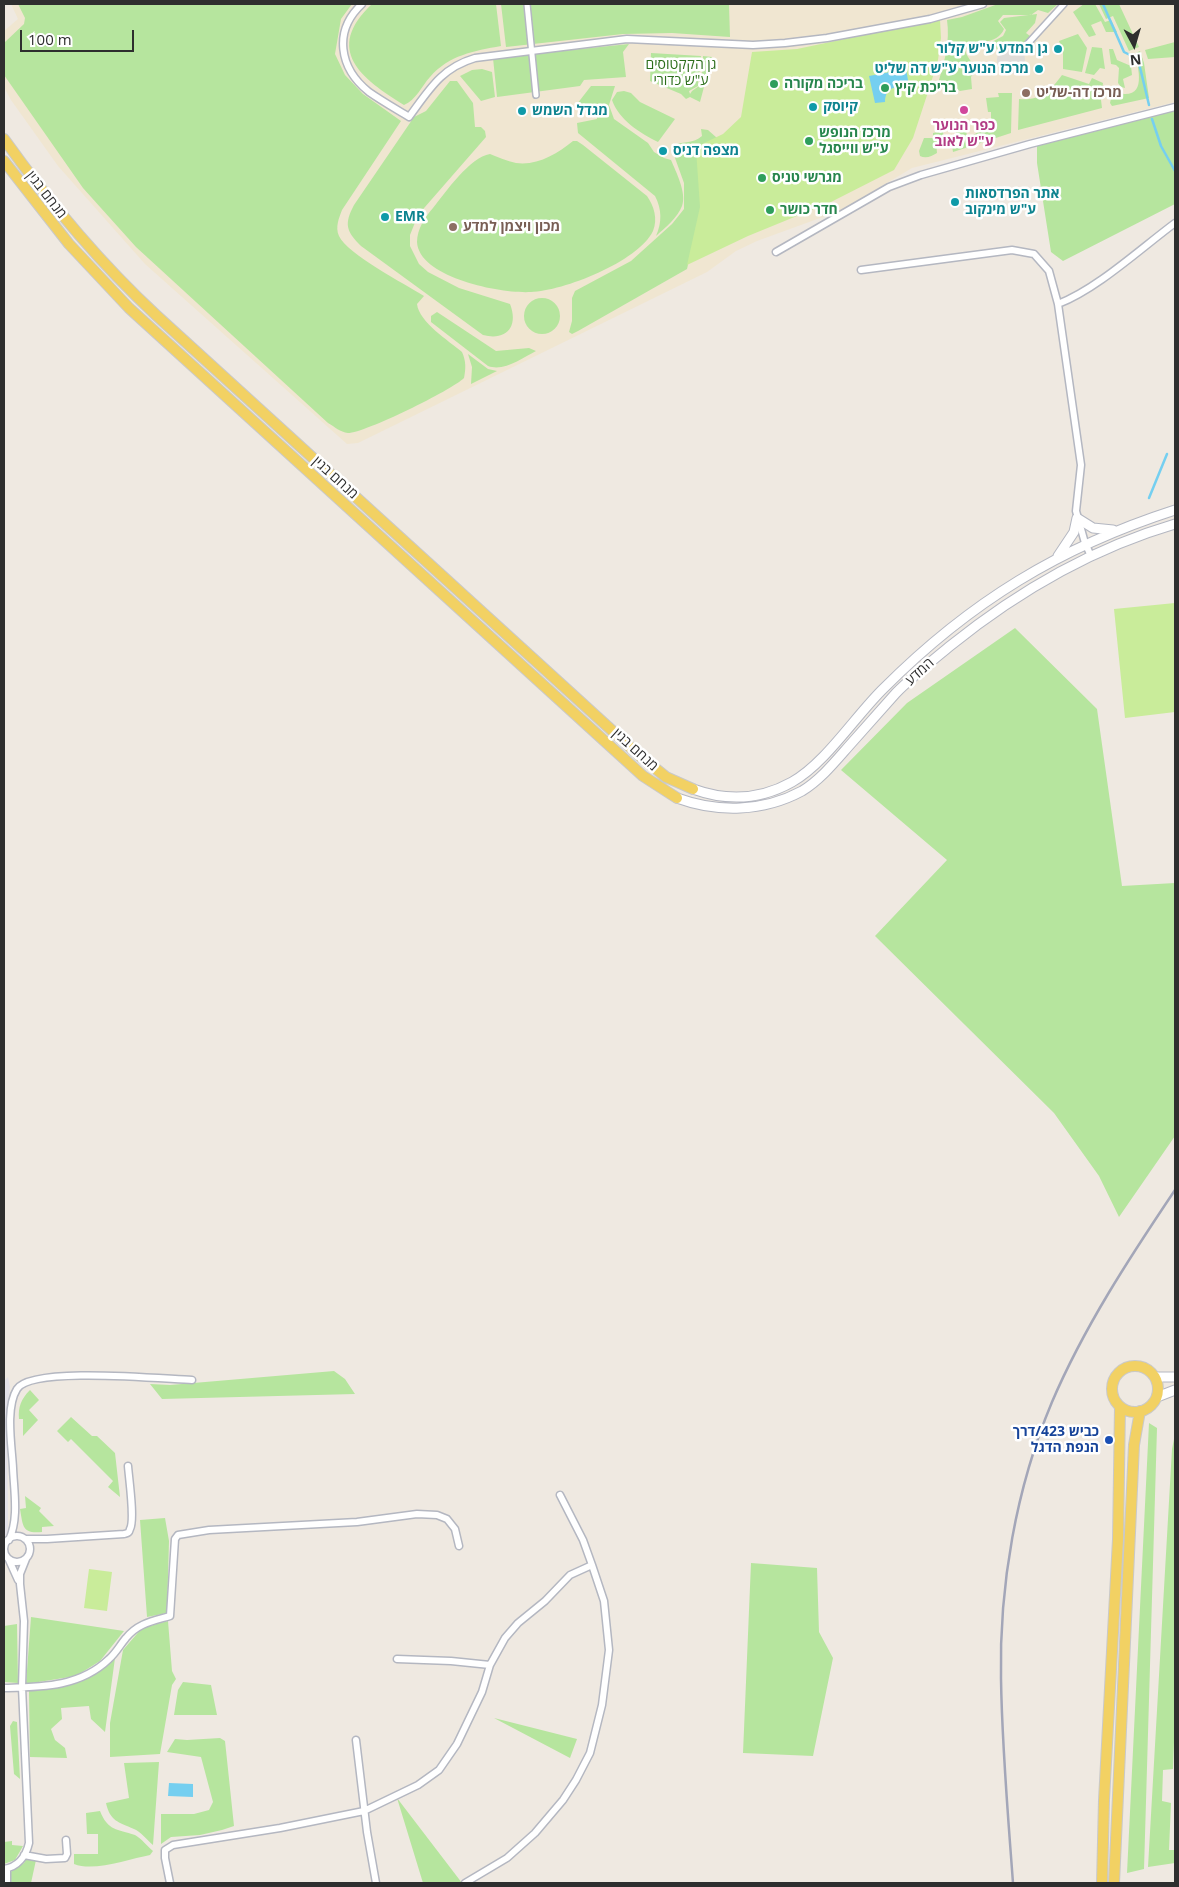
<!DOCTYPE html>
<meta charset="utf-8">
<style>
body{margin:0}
#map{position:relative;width:1179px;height:1887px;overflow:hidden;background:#efe9e1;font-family:"Open Sans",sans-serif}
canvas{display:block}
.frame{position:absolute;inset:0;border:5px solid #2e2e2e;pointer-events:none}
.north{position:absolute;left:1109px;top:20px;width:50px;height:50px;-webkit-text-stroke:4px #fff;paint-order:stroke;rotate:174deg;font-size:14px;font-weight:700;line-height:20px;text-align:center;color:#2e2e2e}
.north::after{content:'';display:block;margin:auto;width:18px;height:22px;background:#2e2e2e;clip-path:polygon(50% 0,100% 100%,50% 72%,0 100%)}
.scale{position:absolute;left:20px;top:30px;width:114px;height:22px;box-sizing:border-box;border:2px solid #2e2e2e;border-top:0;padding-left:6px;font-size:15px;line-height:18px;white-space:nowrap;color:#2e2e2e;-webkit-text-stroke:4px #fff;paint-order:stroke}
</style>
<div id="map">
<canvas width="1179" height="1887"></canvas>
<div class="frame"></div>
<div class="north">N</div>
<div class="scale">100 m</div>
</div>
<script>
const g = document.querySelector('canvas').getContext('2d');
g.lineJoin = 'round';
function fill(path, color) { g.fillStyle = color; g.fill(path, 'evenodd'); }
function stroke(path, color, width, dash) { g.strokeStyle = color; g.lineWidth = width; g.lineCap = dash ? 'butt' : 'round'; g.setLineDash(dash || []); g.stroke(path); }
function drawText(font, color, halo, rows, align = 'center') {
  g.font = font + ' "Open Sans","Noto Sans Hebrew",sans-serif'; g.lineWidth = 5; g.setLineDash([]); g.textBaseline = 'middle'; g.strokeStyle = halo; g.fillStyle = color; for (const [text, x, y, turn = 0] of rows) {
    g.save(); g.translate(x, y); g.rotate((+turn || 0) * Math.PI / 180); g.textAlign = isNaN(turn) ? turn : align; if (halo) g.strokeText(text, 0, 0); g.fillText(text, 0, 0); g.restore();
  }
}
fill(new Path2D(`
 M8,1377L10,1387L7,1408L8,1525L7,1533L4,1538V1381Z`), '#e3e1e8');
fill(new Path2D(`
 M11,4H1175V102L912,168L842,210L757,241L736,251L707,272L358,443L347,444L145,264L58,166L11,100L4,87V31L18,19Z`), '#f0e6d1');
fill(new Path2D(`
 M18,4H352L341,19L335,54L345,75L363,94L401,121L342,210C339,218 335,227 339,236C347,254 405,284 424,296L417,304C419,322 449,341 462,352C466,361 466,368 464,378C452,390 365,433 348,433C340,432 335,427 328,423L136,247L83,188L4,75V43L24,24L25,18Z
 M372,4H496L501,46C474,51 449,55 430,77C421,87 416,100 404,105C362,79 323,50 372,4Z
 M501,4H729L730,37L672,33L623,34L506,47Z
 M998,4H1058L1048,13L1038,10L1031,15H1003L998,21L1004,29C997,46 975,39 965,50C967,58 973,62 975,70L971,77L972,89L960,91L939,80C945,60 950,41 947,20L962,17Z
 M1084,4H1095L1105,22L1111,20L1117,32H1106L1101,21L1091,25L1096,35L1089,37L1073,12Z
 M1099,4H1119L1139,47L1129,51L1113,16L1106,19Z
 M1037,14L1035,23L1026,33L1030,36L1023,44L1010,43L997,49L990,43L1003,36L1006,30L1000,22L1004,18Z
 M1078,34L1087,48L1082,72L1063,69V51L1059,41Z
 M1175,42V57L1148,59L1145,50Z
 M629,44L623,52L626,77L584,80L580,86L497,97L493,58Z
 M1092,47L1102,48L1105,69L1100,68L1094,75L1085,73Z
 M1109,49H1113L1117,60L1131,66L1132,75L1123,79L1125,88L1121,87L1118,83L1119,68L1116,65L1111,64Z
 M1140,51L1144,63L1149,98L1112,106L1110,103L1113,90C1116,91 1121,93 1124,94C1148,95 1136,64 1136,53Z
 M651,53L701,56L698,86L689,91L690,94L692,91L699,86L703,67V56L712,57L700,102L690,97L686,99L681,94L650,81Z
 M482,69L492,72L495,97L481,101L460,76L472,70Z
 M1062,75L1089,84L1092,78L1103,83L1101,100L1102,108L1018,130L1019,99C1041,101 1050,91 1062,75Z
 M450,81H457L473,103L475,127H481L485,131L486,137L418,215L410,235V246L419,264L428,272L459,288L510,304C519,327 506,341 483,335L361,246C346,231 344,224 354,205L414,117L426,111Z
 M591,86H615L609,105L614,119L648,143L654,152L664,158L671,160C676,172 687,193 682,206C678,217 665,228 656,236C662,223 662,209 655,196L578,133L577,123L597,119L595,104H577Z
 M624,91L631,93L640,102L675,119L658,142C640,133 619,120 612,100L617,92Z
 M998,93H1012L1011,133L953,152L952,146H957L958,143L956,132L966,130L967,136C982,135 980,125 991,120V112H988L986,98L999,97Z
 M1175,110V204L1063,261L1051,252L1037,163V144Z
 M701,129L708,130L717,138L687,269L578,331L572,334L569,332L572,321V298L575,291L631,261L672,224L684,209V183L675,158L674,145C684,141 693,144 702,136Z
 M943,131L944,141L936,142L937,153C932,156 926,159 920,156L919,151L924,138H933V133Z
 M573,141H577L583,145L647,196C654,206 658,219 653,231C638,262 563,291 531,292C502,294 419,278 417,242C417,229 425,217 433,208C445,193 470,157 490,154C498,157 507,161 516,163C537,166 557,154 573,141Z
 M524 316a18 18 0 1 1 36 0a18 18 0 1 1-36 0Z
 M437,312L496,351L529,348L536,351C522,358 504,372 488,366L431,322V316Z
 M468,354L488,369L497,371L471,384L472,367Z
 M1015,628L1097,709L1122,886L1175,883V1136L1119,1217L1099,1176L1054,1113L875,936L947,860L841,770L907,703Z
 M334,1371L345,1379L355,1394L162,1399L150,1384L170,1385Z
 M30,1390L39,1400L29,1410L38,1420L23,1436V1419H19C18,1407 21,1399 30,1390Z
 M71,1417L92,1436H97L115,1453L120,1497L108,1487L113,1481L71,1439L68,1442L57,1431Z
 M1149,1423L1157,1428L1144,1869L1127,1873Z
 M1175,1434V1716L1173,1769L1163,1770L1162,1801L1171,1803L1169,1850H1175V1863L1148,1867L1172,1449Z
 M25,1496L41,1508L39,1511L54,1526L42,1527V1532C22,1534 23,1526 20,1509L26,1508Z
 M165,1518L169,1541L167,1613L147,1617L140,1520Z
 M751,1563L817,1568L819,1632L833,1658L813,1756L743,1753Z
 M31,1617L124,1631L100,1661L76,1676L26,1684Z
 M168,1621L172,1671L176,1679L172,1685L160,1754L110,1757V1723L123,1650L142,1628Z
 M17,1624L18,1683L4,1682V1626Z
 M115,1658L105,1732L91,1719L89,1706L61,1708L62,1719L51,1729L55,1740L65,1748L67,1758L30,1757L29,1691C69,1686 84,1687 115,1658Z
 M183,1682L211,1685L217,1715H174L178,1690Z
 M494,1718L577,1739L570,1758Z
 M13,1721L17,1722L20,1779L14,1774L10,1726Z
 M220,1738L225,1741L234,1826L222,1830L200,1835L171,1837L161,1844V1814H194L209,1810L213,1802L201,1757L167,1752L175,1739L187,1740Z
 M159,1762L153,1845C147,1840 141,1832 134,1829C118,1822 110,1821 106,1803L129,1798L124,1763Z
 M397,1798L462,1883H423Z
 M100,1811C108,1831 117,1829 135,1835C141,1838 148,1847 153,1851L150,1855C129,1859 94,1872 74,1864V1854H98V1834H87L86,1813Z
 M12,1841V1845L23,1846L15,1860L4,1864V1842Z
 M27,1858L36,1860L31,1883H9V1873L24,1863Z`), '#b6e59e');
fill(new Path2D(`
 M940,19L941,38L938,60L929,89L913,138L894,170L831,202L748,236L687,265L700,207L696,149L702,144L723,134L741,117L752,52L797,49Z
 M1175,603V712L1125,718L1114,609Z
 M89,1569L112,1572L107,1611L84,1608Z`), '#c9ec9a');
fill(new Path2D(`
 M997 60a14 14 0 1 1 28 0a14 14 0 1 1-28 0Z`), '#dfdcd8');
fill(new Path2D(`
 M906,69L909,86C895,88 886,85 885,102L875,103L869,76Z
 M169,1783L193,1784V1797L168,1796Z`), '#75cff0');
stroke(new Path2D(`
 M1103,4L1124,52L1138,59L1149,105
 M1152,119L1161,146L1175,171
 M1149,498L1167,454`), '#75cff0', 2.5);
const pedestrian = new Path2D(`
 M527,4L536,95
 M1022,50L1064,4`);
const minor = new Path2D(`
 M362,4C333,31 339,68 369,92C382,101 396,109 409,117C429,90 441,68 475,58L627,39L753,45L785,43L827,38L930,19L983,4
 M776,252L889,187L921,175L1030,144L1175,107
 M861,270L1012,250L1034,254L1049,271L1058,304L1081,465L1076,511L1085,543L1091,556
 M1058,304C1097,289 1140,249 1175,223
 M4 1549a13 13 0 1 1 26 0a13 13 0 1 1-26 0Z
 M25,1539H47L124,1534C128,1533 129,1533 130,1529C135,1520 129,1479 128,1466
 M9,1540C19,1518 14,1492 13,1468C12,1447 5,1408 17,1389C31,1366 163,1379 192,1380
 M9,1560L18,1580
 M397,1659L451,1661L490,1665
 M4,1688C42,1687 80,1687 109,1659C116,1653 120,1645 126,1638C138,1623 153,1621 170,1616L175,1539L178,1535L209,1530L357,1522L417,1514L437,1515L447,1519L455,1529L459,1546
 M356,1740L367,1832L376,1883
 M24,1855L46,1859L65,1858L67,1854L66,1840
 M4,1869C18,1867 26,1856 29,1843L22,1687L24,1621L20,1584V1574L26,1559
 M7,1883V1869
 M170,1883L165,1858V1850L173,1845L280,1828L364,1811L418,1785L439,1770L457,1744L482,1692L490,1665L505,1638L518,1623L545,1601L570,1575L592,1565L583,1540L560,1495
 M465,1883L507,1858L535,1833L563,1800L576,1780L590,1753L602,1705L609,1650L604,1601L592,1565`);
const secondary = new Path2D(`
 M1058,556L1074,532L1077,518L1093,528L1113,530
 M693,789C726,801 760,800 792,782C825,764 856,715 884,688C970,602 1060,547 1175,510
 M677,798C718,813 763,812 802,791C820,780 834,763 848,747C864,729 880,711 896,693C913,676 932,661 950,646C1017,592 1093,548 1175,524
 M1155,1377H1175
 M1157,1397L1175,1390`);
const primary = new Path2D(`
 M4,139C49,202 99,262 156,315L640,756L666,777L693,789
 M4,161L69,244L129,308L643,776L677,798
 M1112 1389a23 23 0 1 1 46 0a23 23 0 1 1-46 0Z
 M1102,1883L1104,1800L1118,1539L1120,1407
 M1114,1883L1134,1445L1140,1411`);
stroke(pedestrian, '#b4b7c1', 8);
stroke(minor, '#b4b7c1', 9);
stroke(secondary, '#b4b7c1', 11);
stroke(primary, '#c9c9c9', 12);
stroke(pedestrian, '#fff', 5);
stroke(minor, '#fff', 6);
stroke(secondary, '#fff', 9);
stroke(primary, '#f2d163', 10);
stroke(new Path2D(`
 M1013,1883C1008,1815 1002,1747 1001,1679C999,1586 1016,1488 1052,1402C1084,1327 1130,1257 1175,1190`), '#a3a6b8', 2.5);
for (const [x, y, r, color] of [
 [1058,49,5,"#0f9aa8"],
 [1039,69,5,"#0f9aa8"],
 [774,84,5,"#2e9e5b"],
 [885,88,5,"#2e9e5b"],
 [1026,93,5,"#8d6e63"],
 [813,107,5,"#0f9aa8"],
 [964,110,5,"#d1479c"],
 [522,111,5,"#0f9aa8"],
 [809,141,5,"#2e9e5b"],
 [663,151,5,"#0f9aa8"],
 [762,178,5,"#2e9e5b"],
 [955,202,5,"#0f9aa8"],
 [770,210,5,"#2e9e5b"],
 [385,217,5,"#0f9aa8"],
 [453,227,5,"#8d6e63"],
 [1109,1440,5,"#1a4fb4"]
]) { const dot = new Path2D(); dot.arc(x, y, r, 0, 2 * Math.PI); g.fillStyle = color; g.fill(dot); stroke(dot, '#fff', 2); }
drawText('bold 14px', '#0d838f', '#fff', [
 ["גן המדע ע\"ש קלור",1048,49,"right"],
 ["מרכז הנוער ע\"ש דה שליט",1029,69,"right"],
 ["קיוסק",823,107],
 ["מגדל השמש",532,111],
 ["מצפה דניס",673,151],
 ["אתר הפרדסאות",965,194],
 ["ע\"ש מינקוב",965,210],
 ["EMR",395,217]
], 'left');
drawText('14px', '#2c6e1b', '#fff', [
 ["גן הקקטוסים",681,65],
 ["ע\"ש כדורי",681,81]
]);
drawText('bold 14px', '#27864d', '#fff', [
 ["בריכה מקורה",784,84],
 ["בריכת קיץ",895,88],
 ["מרכז הנופש",819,133],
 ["ע\"ש ווייסגל",819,149],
 ["מגרשי טניס",772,178],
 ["חדר כושר",780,210]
], 'left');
drawText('bold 14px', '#785e54', '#fff', [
 ["מרכז דה-שליט",1036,93],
 ["מכון ויצמן למדע",463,227]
], 'left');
drawText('bold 14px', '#b23c85', '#fff', [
 ["כפר הנוער",964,126],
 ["ע\"ש לאוב",964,142]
]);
drawText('14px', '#2e2e2e', '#fff', [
 ["מנחם בגין",46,195,52],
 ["מנחם בגין",335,478,42],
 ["המדע",920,672,-42],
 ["מנחם בגין",635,750,42]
]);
drawText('bold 14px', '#164399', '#fff', [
 ["כביש 423/דרך",1099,1432],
 ["הנפת הדגל",1099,1448]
], 'right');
</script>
